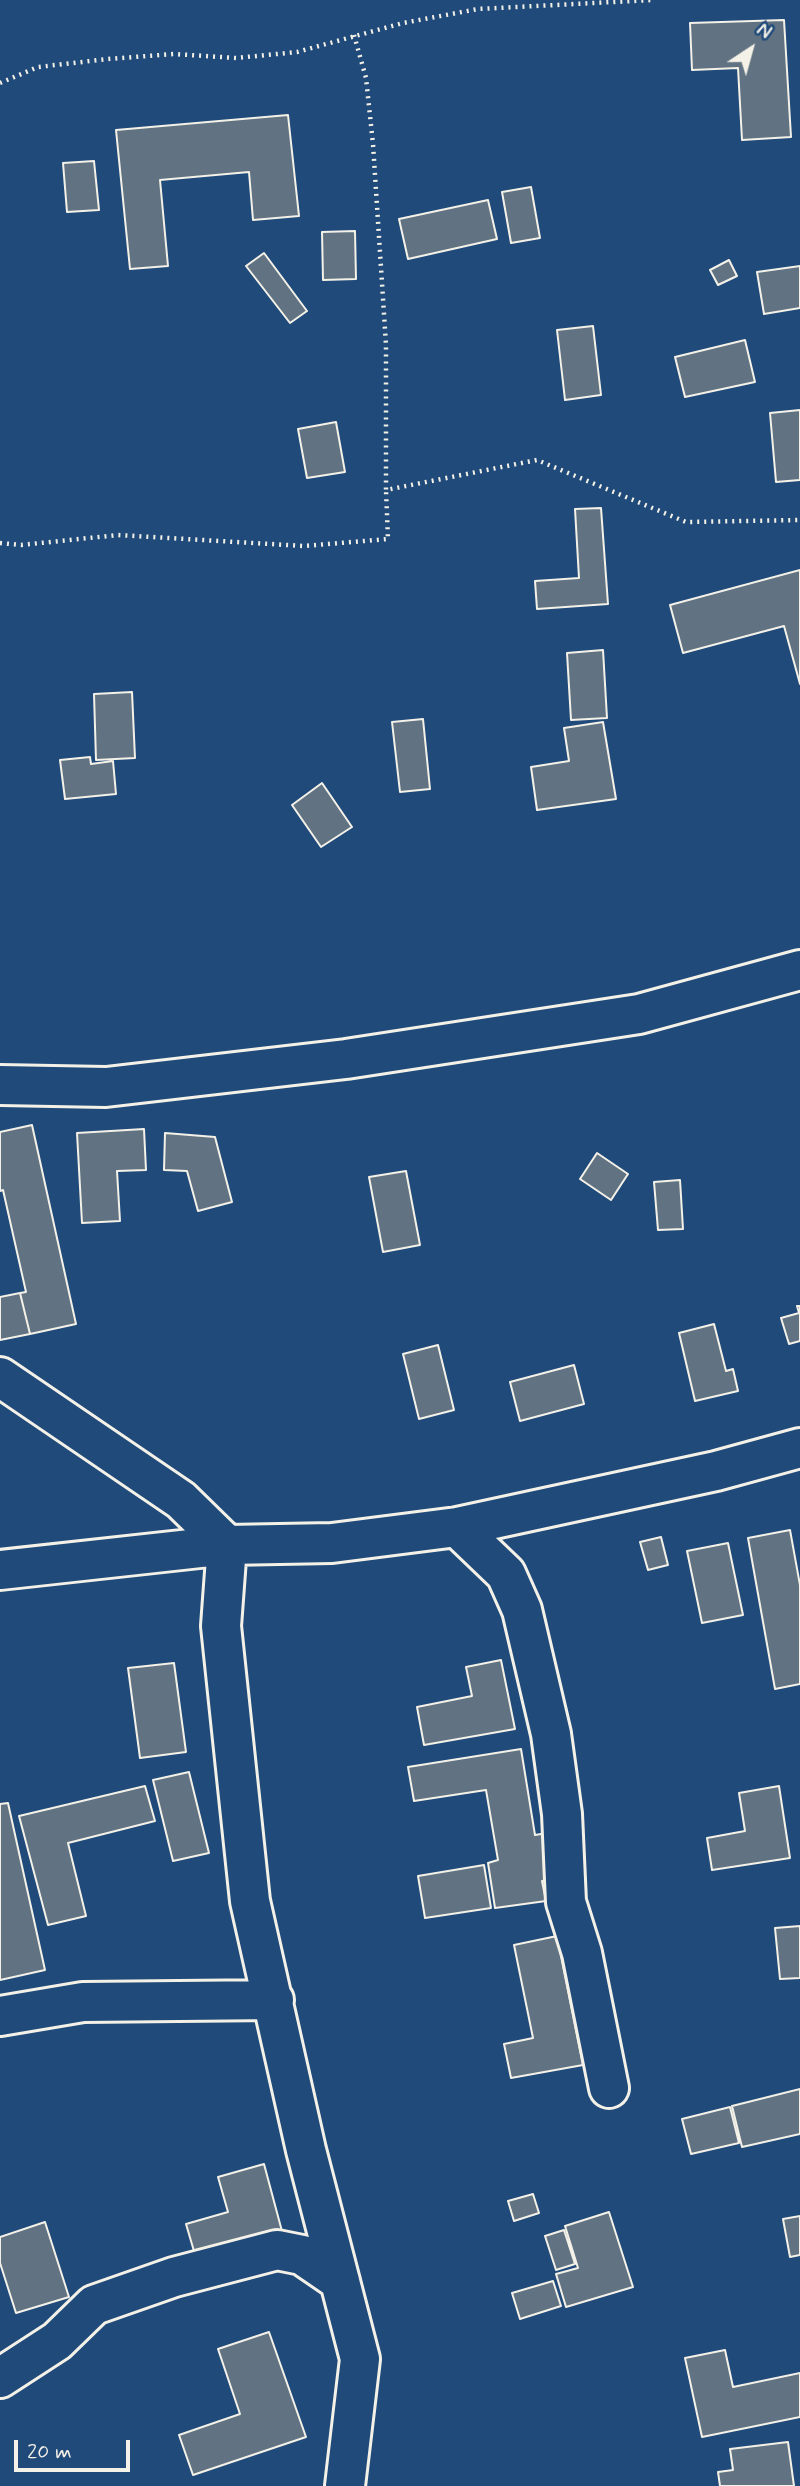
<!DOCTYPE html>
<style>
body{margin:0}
#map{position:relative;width:800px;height:2486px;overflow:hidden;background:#1f4a7a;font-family:Mynerve,sans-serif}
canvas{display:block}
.north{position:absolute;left:716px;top:14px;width:70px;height:70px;-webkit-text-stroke:5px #1f4a7a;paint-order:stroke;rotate:36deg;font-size:19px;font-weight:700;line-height:28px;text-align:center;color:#f4f1e8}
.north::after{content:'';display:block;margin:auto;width:24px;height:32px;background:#f4f1e8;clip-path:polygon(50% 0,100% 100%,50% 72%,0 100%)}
.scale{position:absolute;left:14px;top:2440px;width:116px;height:32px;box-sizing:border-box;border:4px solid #f4f1e8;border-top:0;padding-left:9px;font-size:21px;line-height:24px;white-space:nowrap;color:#f4f1e8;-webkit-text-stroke:5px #1f4a7a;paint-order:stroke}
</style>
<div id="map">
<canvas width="800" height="2486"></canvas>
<div class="north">N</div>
<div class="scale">20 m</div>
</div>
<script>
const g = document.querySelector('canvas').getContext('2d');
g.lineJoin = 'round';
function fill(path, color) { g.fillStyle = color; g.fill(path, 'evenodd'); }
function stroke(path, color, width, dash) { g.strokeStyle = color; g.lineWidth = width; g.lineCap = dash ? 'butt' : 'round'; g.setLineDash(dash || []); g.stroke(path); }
const building = new Path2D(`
 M784,20L791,137L742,140L738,68L692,70L690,23Z
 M288,115L299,216L253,220L249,172L160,180L168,266L130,269L116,130Z
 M94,161L99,210L67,212L63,163Z
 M531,187L540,238L511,243L502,192Z
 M488,200L497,239L408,259L399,219Z
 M355,231L356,279L323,280L322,232Z
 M264,253L307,311L290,323L246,266Z
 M729,260L737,276L718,285L710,270Z
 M800,266V308L764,314L757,272Z
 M593,326L601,395L565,400L557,330Z
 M745,340L755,382L685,397L675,357Z
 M800,410V480L776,482L770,413Z
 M336,422L345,472L307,478L298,429Z
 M601,508L608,604L537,609L535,581L579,578L575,509Z
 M800,570V684L784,626L683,653L670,605Z
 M603,650L607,718L571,720L567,653Z
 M132,692L135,758L96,760L94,694Z
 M423,719L430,789L400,792L392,722Z
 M603,722L616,799L537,810L531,767L569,761L564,728Z
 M90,757L91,764L113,761L116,794L65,799L60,760Z
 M322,783L352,827L321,847L292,805Z
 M32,1125L76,1324L30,1334L20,1293L26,1292L3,1190L0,1191V1132Z
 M144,1129L146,1170L117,1171L120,1221L82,1223L77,1133Z
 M165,1133L215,1137L232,1202L198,1211L187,1171L164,1170Z
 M597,1153L628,1174L611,1200L580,1179Z
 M406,1171L420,1245L383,1252L369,1177Z
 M680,1180L683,1229L658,1230L654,1182Z
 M20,1293L30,1334L0,1340V1297Z
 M797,1306H800V1341L789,1344L781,1318L799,1313Z
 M714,1324L726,1371L733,1369L738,1391L695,1401L679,1333Z
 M438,1345L454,1410L419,1419L403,1354Z
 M574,1365L584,1404L520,1421L510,1382Z
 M790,1530L800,1585V1684L775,1689L748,1538Z
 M661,1537L668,1565L648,1570L640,1542Z
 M728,1543L743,1615L702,1623L687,1551Z
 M501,1660L515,1729L424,1745L417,1707L472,1696L466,1667Z
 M174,1663L186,1752L140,1758L128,1668Z
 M521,1749L535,1835L547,1833L555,1879L542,1881L546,1901L495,1908L488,1863L498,1860L486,1790L414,1801L408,1767Z
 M189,1772L209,1853L173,1861L153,1780Z
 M145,1786L155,1821L68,1843L86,1916L48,1925L19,1816Z
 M779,1786L790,1858L712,1870L707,1838L745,1831L739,1793Z
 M8,1803L45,1970L0,1980V1804Z
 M484,1865L491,1908L425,1918L418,1876Z
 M800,1926V1978L780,1979L775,1928Z
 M557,1936L583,2065L511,2078L504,2044L533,2038L514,1945Z
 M800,2089V2134L742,2147L732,2106Z
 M730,2107L739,2143L691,2154L682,2119Z
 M264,2164L283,2235L196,2258L186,2224L228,2212L218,2177Z
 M533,2194L539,2213L514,2221L508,2201Z
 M609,2212L633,2287L566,2307L556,2274L578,2268L565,2226Z
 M800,2216V2255L790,2257L783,2219Z
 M45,2222L69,2297L16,2313L0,2263V2237Z
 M564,2230L575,2264L556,2270L545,2236Z
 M553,2281L561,2306L520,2319L512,2293Z
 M269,2332L306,2437L193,2475L179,2435L240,2414L218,2349Z
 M725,2350L733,2387L800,2373V2417L702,2437L685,2358Z
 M788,2442L794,2486H720L718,2472L733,2470L730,2449Z`);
fill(building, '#617382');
stroke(building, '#f4f1e8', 2);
const minor = new Path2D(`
 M0,1085L106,1087L346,1059L639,1014L800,970
 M0,1377L181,1500L227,1545L221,1626L250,1901L306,2150L360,2359L345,2486
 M457,1527L506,1574L522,1610L551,1734L562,1814L566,1902L582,1953L609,2088
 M0,1570L227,1545L332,1543L457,1527L716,1471L800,1448
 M0,2016L83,2002L274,2000
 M0,2378L57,2341L94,2305L174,2277L277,2250L302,2255L340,2281`);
stroke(minor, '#f4f1e8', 44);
stroke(new Path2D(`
 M354,35L366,78L373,144L386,345V490L537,460L686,522L800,520
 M0,83L38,67L108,59L174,54L236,58L297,52L403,23L478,9L652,0
 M0,543L21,545L118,535L304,546L388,539L386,490`), '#f4f1e8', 4.5, [2, 5]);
stroke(minor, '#1f4a7a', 38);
</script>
